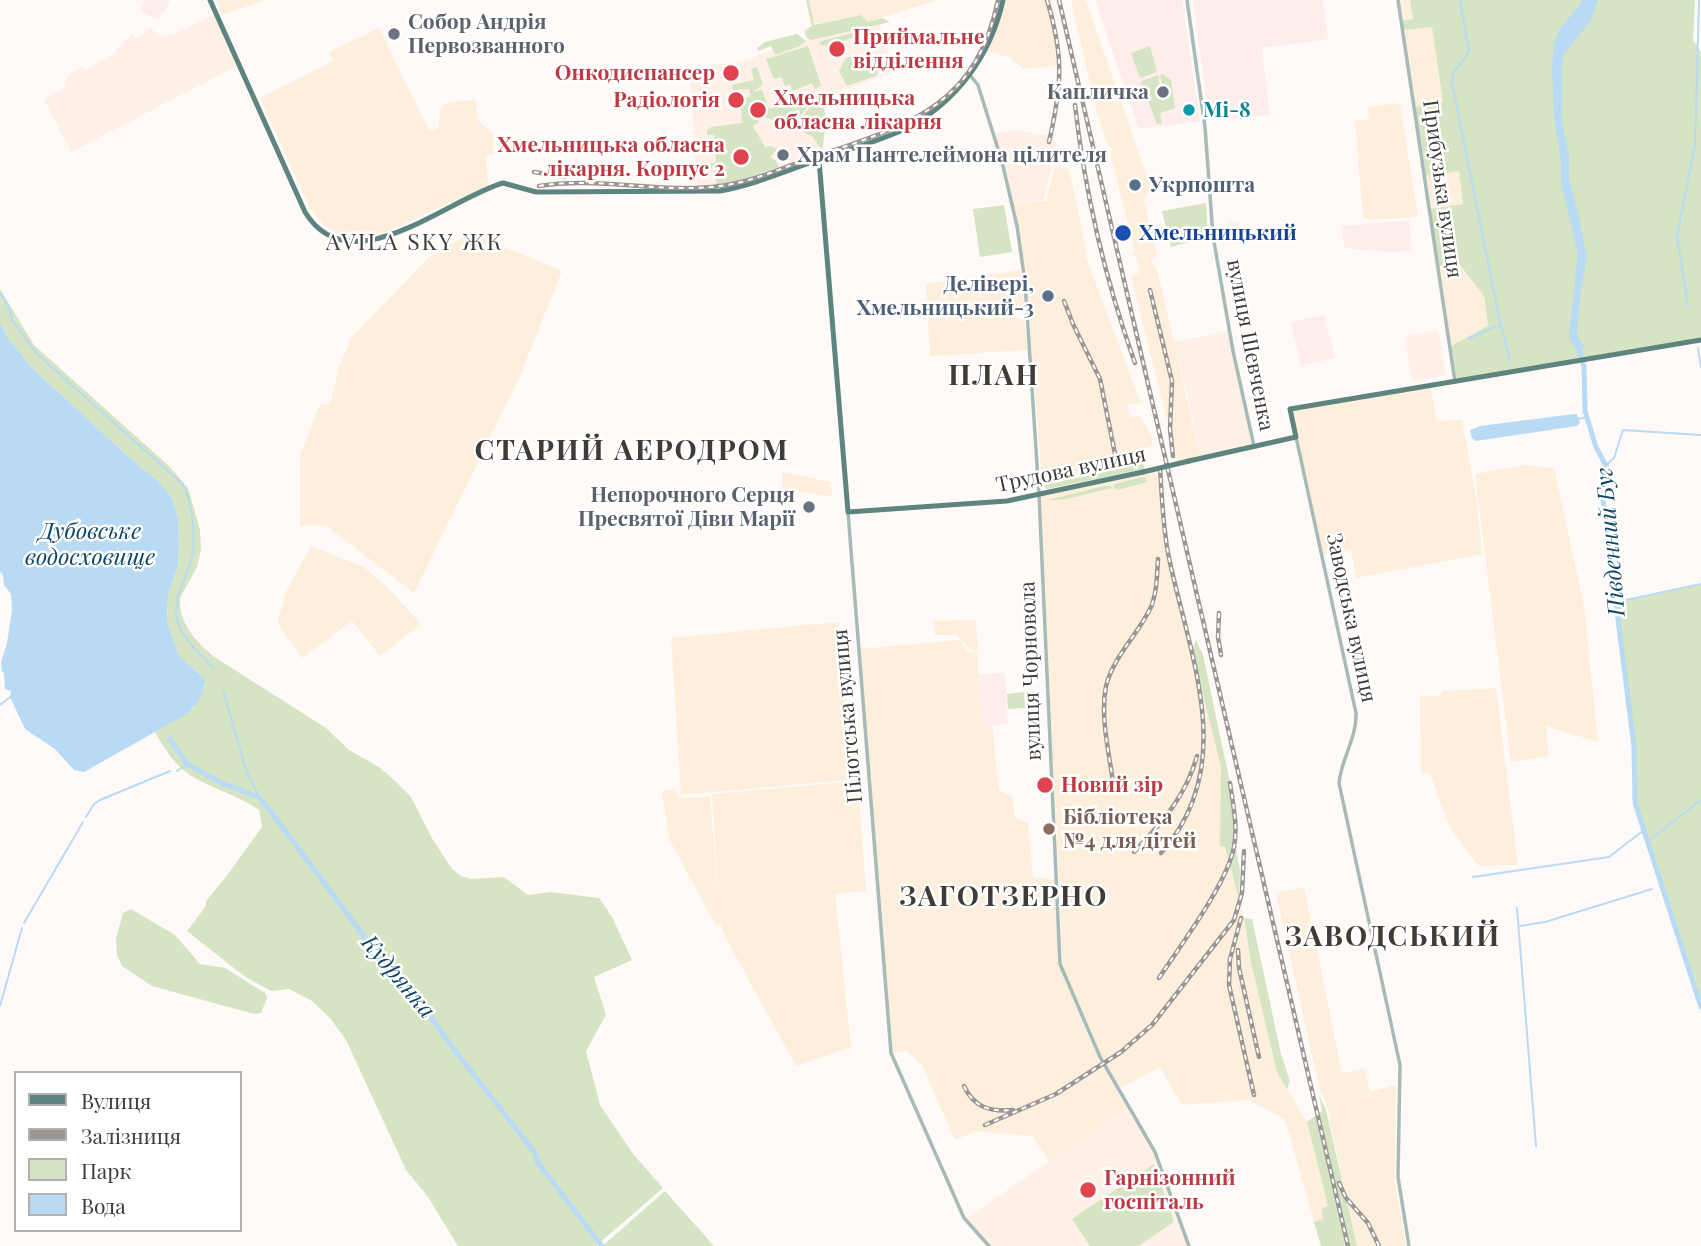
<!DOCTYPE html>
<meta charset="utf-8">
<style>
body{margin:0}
#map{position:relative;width:1701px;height:1246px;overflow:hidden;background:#fffaf8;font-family:"Playfair Display",serif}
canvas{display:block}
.legend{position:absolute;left:14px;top:1071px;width:228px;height:161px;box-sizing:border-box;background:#fff;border:2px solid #b2b1af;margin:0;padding:9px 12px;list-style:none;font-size:21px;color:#3f3b38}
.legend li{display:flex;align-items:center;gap:14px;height:35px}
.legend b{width:35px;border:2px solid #b2b1af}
</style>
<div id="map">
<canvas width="1701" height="1246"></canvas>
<ul class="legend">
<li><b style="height:9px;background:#5e847f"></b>Вулиця</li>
<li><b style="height:9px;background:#9a9693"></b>Залізниця</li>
<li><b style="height:19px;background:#d5e4c2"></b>Парк</li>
<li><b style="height:19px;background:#b8daf5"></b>Вода</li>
</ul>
</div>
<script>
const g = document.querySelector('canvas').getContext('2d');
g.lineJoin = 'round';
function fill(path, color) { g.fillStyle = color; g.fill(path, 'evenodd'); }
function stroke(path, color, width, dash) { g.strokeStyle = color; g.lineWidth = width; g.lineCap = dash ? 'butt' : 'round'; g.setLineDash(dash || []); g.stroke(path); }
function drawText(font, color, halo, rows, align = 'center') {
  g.font = font + ' "Playfair Display",serif'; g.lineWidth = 5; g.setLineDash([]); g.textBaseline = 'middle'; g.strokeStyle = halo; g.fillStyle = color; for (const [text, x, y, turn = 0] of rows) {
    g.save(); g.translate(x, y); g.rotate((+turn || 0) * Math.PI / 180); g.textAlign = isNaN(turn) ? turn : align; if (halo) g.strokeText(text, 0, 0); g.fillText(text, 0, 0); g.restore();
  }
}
fill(new Path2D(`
 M214,15L237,66L71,152L44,100L64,88L67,76L82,67L85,71L114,53L132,34L138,39L150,27L160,37L174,34Z
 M879,23L895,72L821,98L825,122L823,145L819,154L736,181L697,187L690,77L716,63L732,64L750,59L783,44Z
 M1017,130L1051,136L1057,144L1044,200L1013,203L994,133Z
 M1227,221H1239V244H1228Z
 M1228,331L1252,445L1200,457L1187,392L1174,342Z
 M1436,331L1439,333L1446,375L1412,381L1405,339L1407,336Z
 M1127,1109L1158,1159L1188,1246H991L966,1218Z`), '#fff0e7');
fill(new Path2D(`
 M216,0H266L222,15Z
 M806,0H937L868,22L861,15L811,25Z
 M1004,0H1052L1056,66L1023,69L1011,58L987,51L996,30Z
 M1071,0H1086L1150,186L1144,201L1157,255L1151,260L1153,266H1156L1168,315L1200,457L1179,462L1171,436L1131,276L1140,274L1136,256H1133L1132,253L1135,252L1110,153L1112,152L1111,147L1107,143L1096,109Z
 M1399,0H1410L1413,20L1402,21Z
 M1432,26L1443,102L1415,107L1404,30Z
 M379,28L429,131L438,129L442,106L450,102L476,100L477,119L493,134L494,154L486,155L488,185L386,232L366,236L338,234L322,223L310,208L260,98L333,61L329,52Z
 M1400,103L1418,217L1370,220L1363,217L1355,121L1369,119L1368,107Z
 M1055,167L1069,169L1087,252L1085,255L1141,403L1127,404L1130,417L1140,416L1151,435L1153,446L1138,450L1140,460L1042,483L1025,265L1013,203L1046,201Z
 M1459,171L1463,204L1430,209L1426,176Z
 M471,233L562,271L519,378L414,593L325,525L300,526V456L320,404H330L339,367L352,337L429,257Z
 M1458,264L1484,296L1488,326L1451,346L1439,266Z
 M1021,270L1024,305L1016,312V317L1025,321L1027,350L930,356L926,284Z
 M1430,386L1437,421L1462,420L1477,502L1482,554L1356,578L1351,549L1322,554L1290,409Z
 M1525,465L1554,468L1584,606L1598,742L1546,726L1549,756L1511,762L1475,474Z
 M1155,470L1163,502L1168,542L1221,767L1225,847L1244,918L1251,963L1277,1072L1307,1122L1328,1206L1323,1219L1321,1246L1285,1119L1248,1100L1182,1105L1160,1067L1118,1089L1101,1057L1063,969L1040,496Z
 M782,472L830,482L833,497L783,489Z
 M311,546L364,567L390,590L421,624L380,656L352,621L302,658L279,626L278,620L286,592Z
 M976,620L978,650L972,651L956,635H935L933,621Z
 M838,622L845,713L851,715L858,779L681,795L671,638Z
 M960,640L969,653L977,652L981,725H992L999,790L1013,797L1015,817L1028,823L1033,877L1054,880L1060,969L1098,1058L1127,1109L1050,1162L1032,1136L976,1131L955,1140L922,1065L906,1051L892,1053L860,649Z
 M1496,688L1518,865L1479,866L1449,826L1430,773H1421L1420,696H1440L1442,691Z
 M858,781L866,891L835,894L851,1047L796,1066L722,931L721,921L717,927L669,839L662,791L674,789L680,798L710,796L720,918L712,794Z
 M1304,887L1342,1073L1364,1068L1370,1092L1396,1085L1395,1183L1406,1246H1357L1329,1118L1331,1116L1319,1087L1276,893Z`), '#fdefdb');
fill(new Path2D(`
 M144,0H170L165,11L160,13L161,17L156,19L141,11Z
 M1095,0H1182L1200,121L1139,129Z
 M1193,0H1323L1328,39L1262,48L1270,115L1220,120L1209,117Z
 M1409,220L1411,250L1395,252L1344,248L1342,226Z
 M1324,315L1335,358L1301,366L1291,322Z
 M1005,673L1008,724L981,726L978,674Z`), '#fdedeb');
fill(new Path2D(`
 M806,0H809L814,25L861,15L868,22L882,18L890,22L811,40L807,38L804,31L812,26Z
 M1410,0H1695L1693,40L1701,52V338L1456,380L1451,346L1488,326L1484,296L1459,264L1439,266L1430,209L1463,204L1459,171L1426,176L1415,107L1443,102L1432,27L1404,30L1402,21L1413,19Z
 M856,32L857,36L843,41L835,40L839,44L828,47L819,44L821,41Z
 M797,34L806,41L800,46L775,55L771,46L759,51L757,48L765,42Z
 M808,46L821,85L815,89L812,83L793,91L790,84L785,86L781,77L774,79L766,59Z
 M1150,46L1157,72L1140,78L1131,53Z
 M855,55L858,56L861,63L875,58L878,73L875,76L847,86L839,71L846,58Z
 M757,67L763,84L753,92L762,90L769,109L813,93L815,98L801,115L795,129L762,116H758L759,122L753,126L765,147L771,146L777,150L770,157L777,162L779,167L739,181L717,186L714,170L708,167V165L716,162L714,135H707V130L711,127L742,123L741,105H737V98L750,97V89L733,90L732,85L754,80L751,69Z
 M1163,74L1171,80L1175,108L1160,113L1162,123L1157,124L1141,83L1142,81L1158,75L1161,96L1165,97L1160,75Z
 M822,99L826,119L823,122H808L807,128L823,133L825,131L822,151L813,137L797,129C803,116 809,104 822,99Z
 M1206,203L1208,237L1171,247L1162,211Z
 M1004,205L1012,252L980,257L973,209Z
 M0,289L34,345L169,466L188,488L200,530L201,550L197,567L180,598C179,624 195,640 213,656L326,728L349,750L379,767L393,779L411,797L433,840L452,869L461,876L471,879L504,877L528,895L551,892L599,898L612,917L632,960L594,977L606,1015L586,1051L600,1105L634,1155L663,1188L596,1246H458L428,1197L406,1170L346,1040L330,1018L312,1001L289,989L271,991L244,976L187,931L206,906V901L225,878L262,827L259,810C238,795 212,789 190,775C175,766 164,748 155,732L193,709L205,686L202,676L179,656L167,622L168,595L178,565L179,546L178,517L171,496L158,481L131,459L33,369L8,338L0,323Z
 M1139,462H1142L1145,469L1047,489L1043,485L1108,471Z
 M1142,477L1146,478L1147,482L1118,490L1113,488L1115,484Z
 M1104,486H1111L1112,488L1062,500H1048Z
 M1701,584V1007L1635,803L1634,747L1616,602Z
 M1196,640L1203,655L1230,783L1236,831L1235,845L1240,871L1239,899L1225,847L1220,846L1221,767L1192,650Z
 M1024,692L1025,708L1008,709L1007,694Z
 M131,909L175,935L200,964L225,968L265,993L267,998L261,1013L254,1014L152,986L122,966L117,955L116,939L123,913Z
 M1244,918L1252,919L1281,1054L1290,1081L1287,1089L1277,1072L1251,963Z
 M1319,1095L1326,1110L1357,1246H1321L1314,1222L1323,1219L1322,1208L1328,1206L1307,1122L1322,1111Z
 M1154,1164L1174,1222L1138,1246H1090L1072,1219Z
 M665,1191L714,1246H602L607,1242Z`), '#d5e4c2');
fill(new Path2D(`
 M1581,0H1598L1590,22L1563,55L1562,68V122L1569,155V179L1579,217L1587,258L1581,289L1577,332L1579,340L1585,347L1578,351L1571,342L1569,333L1578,254L1561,182V162L1554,118L1552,64L1555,40L1561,27L1580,5Z
 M0,323L8,338L33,369L131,459L158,481L171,496L178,517L179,546L178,565L168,595L167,622L179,656L204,678C207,691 197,705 187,714L84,772L74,770L55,749L25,729L10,697L11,691L5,689L4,673L2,672L1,662L7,643L12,610L11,594L4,585L3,575L0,572Z
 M1574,414H1577L1580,423L1577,426L1476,441L1472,438L1470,430L1480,426Z`), '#b8daf5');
stroke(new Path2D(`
 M1460,0L1469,52L1453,74L1452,83L1499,317L1510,361
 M0,293L8,305L12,320L37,354L168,471C174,476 184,483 186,491C192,510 197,541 191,560C186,581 171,599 178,622C184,641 202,656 214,669
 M1688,306L1677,236L1695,145L1699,0
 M1469,338L1500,325
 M1698,348L1701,367
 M1578,419L1587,417
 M1606,465L1614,458L1623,430L1701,435
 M1616,602L1701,584
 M223,690L246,770L259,797
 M0,705L10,697
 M177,771L187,764
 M86,817L94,804L100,800L170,771
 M1656,835L1701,800
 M1648,840L1654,837
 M1473,877L1609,857L1644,830
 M1517,908L1536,1146
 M24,923L83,822
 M1520,926L1545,922L1652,889
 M0,1006L22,928`), '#b8daf5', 2);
stroke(new Path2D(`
 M1578,346L1584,366L1585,411L1596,447L1607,468L1603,500L1634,747L1635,803L1701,1007
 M170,739L187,764L222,783L259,797L271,812L381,959L398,972L456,1052L535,1153L538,1163L602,1246`), '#b8daf5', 5);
stroke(new Path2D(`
 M1187,0L1205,127L1213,236L1233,351L1254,446
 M1398,0L1455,382
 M970,75L978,85L1002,162L1017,226L1025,282L1039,495L1060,964L1100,1057L1155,1152L1189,1246
 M1296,437L1356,713C1357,738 1341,759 1339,783L1400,1065L1398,1177L1409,1246
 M848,512L891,1053L964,1218L989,1246`), '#a6bbb8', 3.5);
stroke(new Path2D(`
 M210,0L305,212C350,286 447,199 503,183L536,192L720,191C754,185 788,170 821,159C850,149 880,141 907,128C957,102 991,55 1003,0
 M819,160L848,512L1007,501L1143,472
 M1189,461L1296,437L1290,409L1701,340`), '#5e847f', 5);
const rail = new Path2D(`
 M1047,0C1064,56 1062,85 1049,142
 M1059,0L1348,1246
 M1075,105C1085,194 1105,279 1135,363
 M534,172L565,177
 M539,186C598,176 661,194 720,186C753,182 786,166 817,156C908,125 976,107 998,0
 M1150,290L1172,381L1170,429L1173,456
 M1064,301L1073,324L1100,379L1116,459
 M1160,468C1162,498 1163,529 1169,558C1190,658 1239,766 1161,853
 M1219,613L1218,637L1221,655
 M1113,782C1109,752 1100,717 1106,686C1114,655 1138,635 1151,607C1157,592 1157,575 1158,559
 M1134,852C1162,823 1186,796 1197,756
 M1241,918L1230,959L1229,985L1254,1095
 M1238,950L1239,968L1259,1057
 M1159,978C1180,946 1227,884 1234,847C1238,827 1233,804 1230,783
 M964,1086C974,1108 991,1112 1013,1110
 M985,1125L1056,1094L1121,1052L1152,1025L1234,920L1242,893L1244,851
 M1339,1183L1346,1198L1368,1223L1379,1246`);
stroke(rail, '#9a9693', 4.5);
stroke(rail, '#fff', 2, [5]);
stroke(new Path2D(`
 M1143,472L1189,461`), '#5e847f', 5);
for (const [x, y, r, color] of [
 [394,34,7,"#6b7280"],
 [837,49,9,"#e0444e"],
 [731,73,9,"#e0444e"],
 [1163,92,7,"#6b7280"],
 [736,100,9,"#e0444e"],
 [758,110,9,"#e0444e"],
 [1189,110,7,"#0f9aa8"],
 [783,155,7,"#6b7280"],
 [741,157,9,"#e0444e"],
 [1135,185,7,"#5c6f8a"],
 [1123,233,9,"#1a4fb4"],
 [1048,296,7,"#5c6f8a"],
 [809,507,7,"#6b7280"],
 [1045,785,9,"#e0444e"],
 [1049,829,7,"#8d6e63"],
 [1088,1190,9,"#e0444e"]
]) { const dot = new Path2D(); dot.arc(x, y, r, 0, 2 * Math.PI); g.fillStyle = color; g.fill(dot); stroke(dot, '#fff', 2.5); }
drawText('bold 21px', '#5b616d', '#fff', [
 ["Собор Андрія",408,22],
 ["Первозванного",408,46],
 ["Капличка",1149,92,"right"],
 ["Храм Пантелеймона цілителя",797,155],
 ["Непорочного Серця",795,495,"right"],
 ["Пресвятої Діви Марії",795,519,"right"]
], 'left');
drawText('bold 21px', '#be3a42', '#fff', [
 ["Приймальне",853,37],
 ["відділення",853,61],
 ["Онкодиспансер",715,73,"right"],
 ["Хмельницька",774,98],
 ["обласна лікарня",774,122],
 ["Радіологія",720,100,"right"],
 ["Хмельницька обласна",725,145,"right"],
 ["лікарня. Корпус 2",725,169,"right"],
 ["Новий зір",1061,785],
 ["Гарнізонний",1104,1178],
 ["госпіталь",1104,1202]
], 'left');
drawText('bold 21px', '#0d838f', '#fff', [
 ["Mi-8",1203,110]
], 'left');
drawText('bold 21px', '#4e5e75', '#fff', [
 ["Укрпошта",1149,185],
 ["Делівері,",1034,284,"right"],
 ["Хмельницький-3",1034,308,"right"]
], 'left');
drawText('21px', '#3f3b38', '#fff', [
 ["Прибузька вулиця",1442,189,82],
 ["вулиця Шевченка",1250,345,79],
 ["Трудова вулиця",1071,470,-12],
 ["Заводська вулиця",1351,618,78],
 ["вулиця Чорновола",1031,671,-92],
 ["Пілотська вулиця",848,716,-95]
]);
drawText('bold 21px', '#164399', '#fff', [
 ["Хмельницький",1139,233]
], 'left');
drawText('bold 21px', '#785e54', '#fff', [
 ["Бібліотека",1063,817],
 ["№4 для дітей",1063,841]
], 'left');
g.letterSpacing = '2px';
drawText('23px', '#3f3b38', '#fff', [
 ["AVILA SKY ЖК",415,243]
]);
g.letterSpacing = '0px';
drawText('italic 23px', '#0d4669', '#fff', [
 ["Дубовське",90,532],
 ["водосховище",90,558],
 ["Південний Буг",1611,542,-95],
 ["Кудрянка",398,977,50]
]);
g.letterSpacing = '2px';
drawText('bold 28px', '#3f3b38', '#fff', [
 ["ПЛАН",994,376],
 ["СТАРИЙ АЕРОДРОМ",632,451],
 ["ЗАГОТЗЕРНО",1004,897],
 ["ЗАВОДСЬКИЙ",1393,937]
]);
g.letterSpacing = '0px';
</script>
